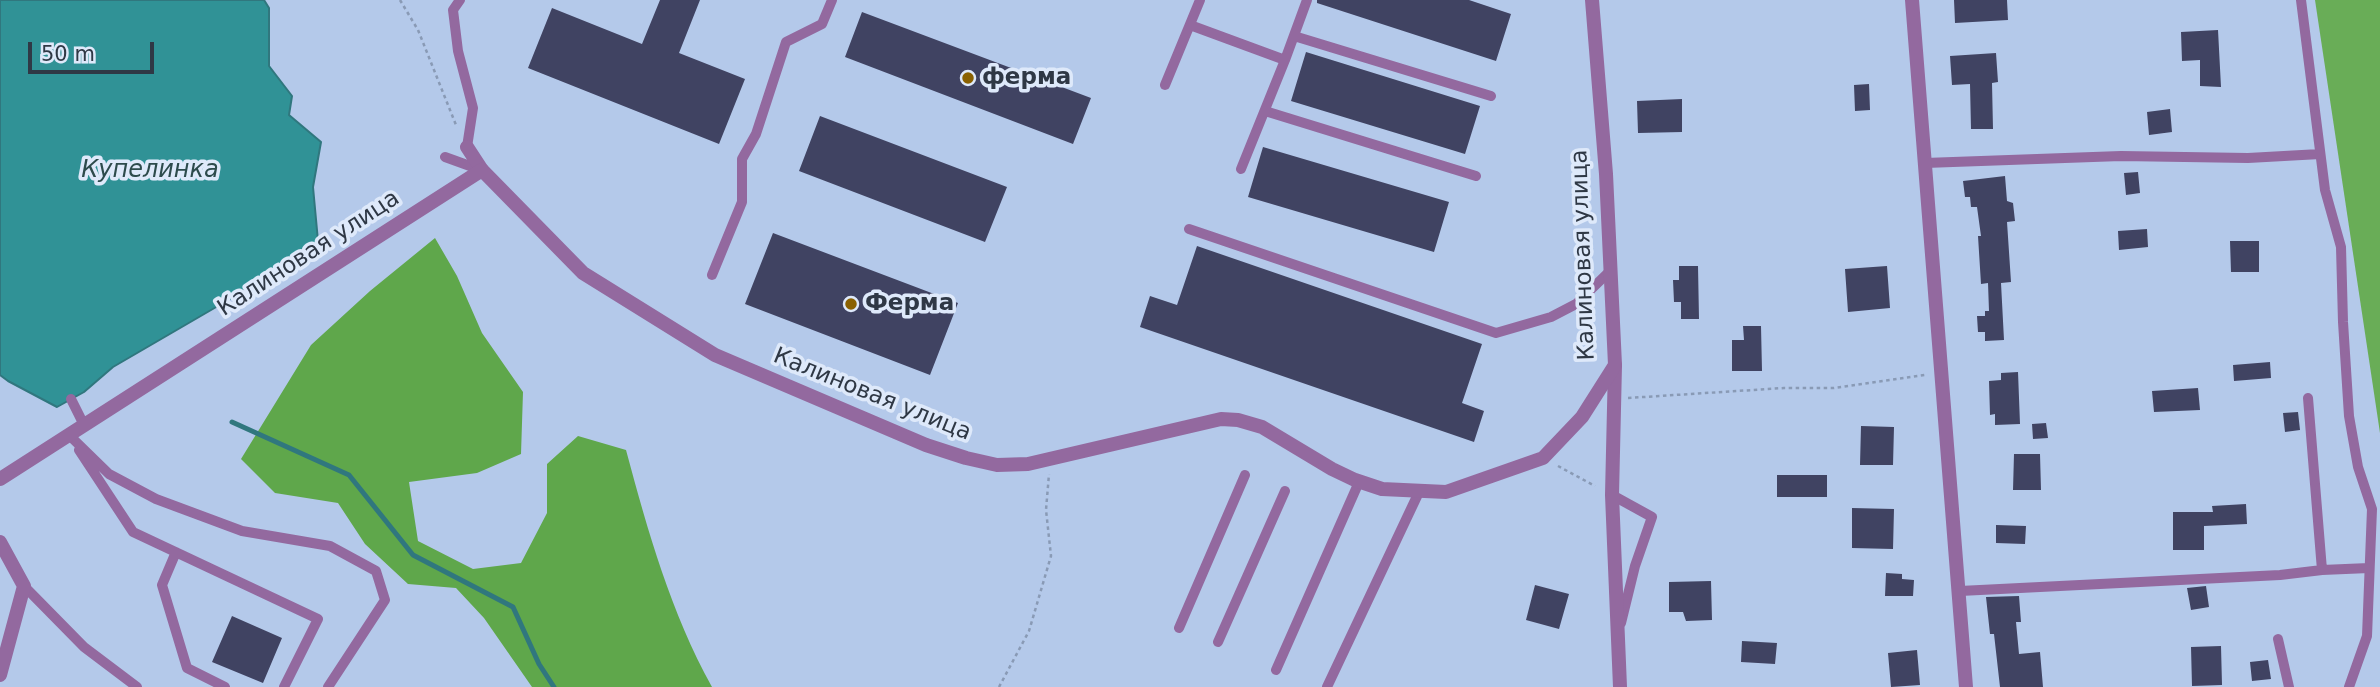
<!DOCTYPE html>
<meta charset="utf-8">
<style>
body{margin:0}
#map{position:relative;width:2380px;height:687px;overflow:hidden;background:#b4c9ea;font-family:"DejaVu Sans",sans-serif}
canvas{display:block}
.scale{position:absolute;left:28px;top:42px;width:126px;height:32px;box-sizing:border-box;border:4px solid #2f3845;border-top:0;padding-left:9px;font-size:21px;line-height:24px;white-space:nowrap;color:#2f3845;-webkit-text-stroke:5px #dee9fa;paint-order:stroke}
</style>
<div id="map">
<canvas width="2380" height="687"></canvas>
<div class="scale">50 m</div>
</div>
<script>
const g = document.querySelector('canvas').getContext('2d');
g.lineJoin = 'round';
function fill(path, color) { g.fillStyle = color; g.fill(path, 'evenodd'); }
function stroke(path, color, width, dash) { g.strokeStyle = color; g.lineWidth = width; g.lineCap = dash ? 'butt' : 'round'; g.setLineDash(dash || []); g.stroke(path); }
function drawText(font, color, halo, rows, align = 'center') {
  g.font = font + ' "DejaVu Sans",sans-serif'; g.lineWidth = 7; g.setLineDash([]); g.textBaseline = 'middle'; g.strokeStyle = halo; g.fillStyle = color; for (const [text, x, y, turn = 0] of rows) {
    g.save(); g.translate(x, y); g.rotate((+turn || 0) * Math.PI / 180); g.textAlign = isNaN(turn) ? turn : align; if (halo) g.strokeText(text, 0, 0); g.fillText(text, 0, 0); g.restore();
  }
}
fill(new Path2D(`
 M2315,0H2380V433Z`), '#69ad57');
fill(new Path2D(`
 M435,238L457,276L482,333L523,392L521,454L477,473L409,482L418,541L473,569L521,563L547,513V464L578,436L626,450C648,532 671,613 712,687H532L484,618L456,588L408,584L365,544L338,503L275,493L241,459L311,345L370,291Z`), '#5fa74b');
const water = new Path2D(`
 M0,0H264L269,8V66L292,96L289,115L321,142L313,187L318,241L230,299L113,367L84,392L57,407L8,381L0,375Z`);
fill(water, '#309296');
stroke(water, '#30777e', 2);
stroke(new Path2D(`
 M232,422L349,475L413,555L513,607L539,664L554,687`), '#30777e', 5);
fill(new Path2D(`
 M660,0H700L679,53L745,79L719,144L528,68L552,8L642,44Z
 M1317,0H1469L1511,14L1496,61L1317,3Z
 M1954,0H2007L2008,20L1955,23Z
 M862,12L1091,98L1073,144L845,57Z
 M2218,30L2221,87L2200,86V60L2182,61L2181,32Z
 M1306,52L1480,106L1465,154L1291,101Z
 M1996,53L1998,82L1992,83L1993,129H1971L1970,84L1952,85L1950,56Z
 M1869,84L1870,110L1855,111L1854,85Z
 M1682,99V132L1638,133L1637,101Z
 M2170,109L2172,132L2149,135L2147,112Z
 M820,116L1007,187L985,242L799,171Z
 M1263,147L1449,202L1434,252L1248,197Z
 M2138,172L2140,193L2126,195L2124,173Z
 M2005,176L2007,201L2013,203L2015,221L2007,222L2011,282L2001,283L2004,340L1985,341V332H1978L1977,316H1985V311H1989L1988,283L1981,284L1978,236H1981L1977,207H1971L1970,197H1965L1963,181Z
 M2147,229L2148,247L2119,250L2118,231Z
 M773,233L958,303L930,375L745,304Z
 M2230,241H2259V272H2231Z
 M1197,246L1482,344L1462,403L1484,411L1474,442L1140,327L1150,296L1177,305Z
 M1679,266H1698L1699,319H1681V302H1674L1673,280H1679Z
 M1887,266L1890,308L1848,312L1845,269Z
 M1743,326H1761L1762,371H1732V340H1744Z
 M2270,362L2271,378L2234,381L2233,365Z
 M2018,372L2020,424L1995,425V414L1990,415L1989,381L2001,380V373Z
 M2198,388L2200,410L2154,412L2152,391Z
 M2298,412L2300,430L2285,432L2283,413Z
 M2046,423L2048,438L2033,439L2032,424Z
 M1861,426L1894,427L1893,465H1860Z
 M2014,454H2040L2041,490H2013Z
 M1777,475H1827V497H1777Z
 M2246,504L2247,524L2204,526V550H2173V512H2213L2212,506Z
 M1852,508L1894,509L1893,549L1852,548Z
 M1996,525L2026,526L2025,544L1996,543Z
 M1886,573L1902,574V579L1914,580L1913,596H1885Z
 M1711,581L1712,620L1686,621L1683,612H1669V582Z
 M1535,585L1569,594L1559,629L1526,620Z
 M2206,586L2209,607L2191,610L2187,588Z
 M2019,596L2021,622H2016L2019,654L2040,652L2043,687H2000L1994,634H1990L1986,597Z
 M232,616L282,638L263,683L212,662Z
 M1742,641L1777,643L1775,664L1741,662Z
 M2221,646L2222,685L2192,686L2191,647Z
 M1917,650L1920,685L1891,687L1888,653Z
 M2268,660L2271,679L2252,681L2250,662Z`), '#404362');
stroke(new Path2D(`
 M400,0L418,30L456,125
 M1628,398L1784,388H1834L1925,375
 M1558,466L1595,486
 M999,687L1029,631L1051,556L1046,510L1049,474`), '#899ab5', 2.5, [3.5, 3.5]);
stroke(new Path2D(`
 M460,0L453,10L458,51L473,108L467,147
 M2301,0L2325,190L2341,247L2343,322L2349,416L2358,467L2372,509L2367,636L2349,687
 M1190,25L1285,60L1307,0
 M1294,36L1491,96
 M1165,85L1200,0
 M1265,111L1476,176
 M445,157L481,170
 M1925,163L2121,156L2248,158L2320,154
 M1241,169L1285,60
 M1189,229L1496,333L1551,317L1576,304L1611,270
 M712,275L742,202V159L756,134L786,42L822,24L832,0
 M71,399L84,425
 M69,435L109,474L156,499L242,531L330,546L376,571L385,600L328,687
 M79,450L133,532L318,619L284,687
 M1612,495L1652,517L1635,566L1621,623
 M176,552L162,585L187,668L225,687
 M2322,570L2369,568
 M24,586L84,647L137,687
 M1960,591L2280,575L2322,570L2308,398
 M1179,628L1245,475
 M2278,639L2289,687
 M1218,642L1285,491
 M1276,670L1359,482
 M1327,687L1419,492`), '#93699f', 10);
stroke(new Path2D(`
 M1912,0L1966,687
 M467,147L482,170
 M1615,365L1612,495L1620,687
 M0,542L24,586L0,675`), '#93699f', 14);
stroke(new Path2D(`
 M0,479L482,170L583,273L715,355L926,445L966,458L997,465L1028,464L1221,419L1238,420L1262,427L1332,469L1355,480L1382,489L1446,492L1543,458L1582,417L1615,365L1606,174L1592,0`), '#93699f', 14);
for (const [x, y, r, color] of [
 [968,78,7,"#8a6101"],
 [851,304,7,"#8a6101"]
]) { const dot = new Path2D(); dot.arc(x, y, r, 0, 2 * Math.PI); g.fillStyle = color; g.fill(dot); stroke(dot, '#dee9fa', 2.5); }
drawText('bold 23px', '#2f3845', '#dee9fa', [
 ["ферма",982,78],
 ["Ферма",865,304]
], 'left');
drawText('23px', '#2f3845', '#dee9fa', [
 ["Калиновая улица",309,254,-33],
 ["Калиновая улица",1584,255,-92],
 ["Калиновая улица",872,395,22]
]);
drawText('italic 24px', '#2d4b4c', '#dee9fa', [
 ["Купелинка",150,171]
]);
</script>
